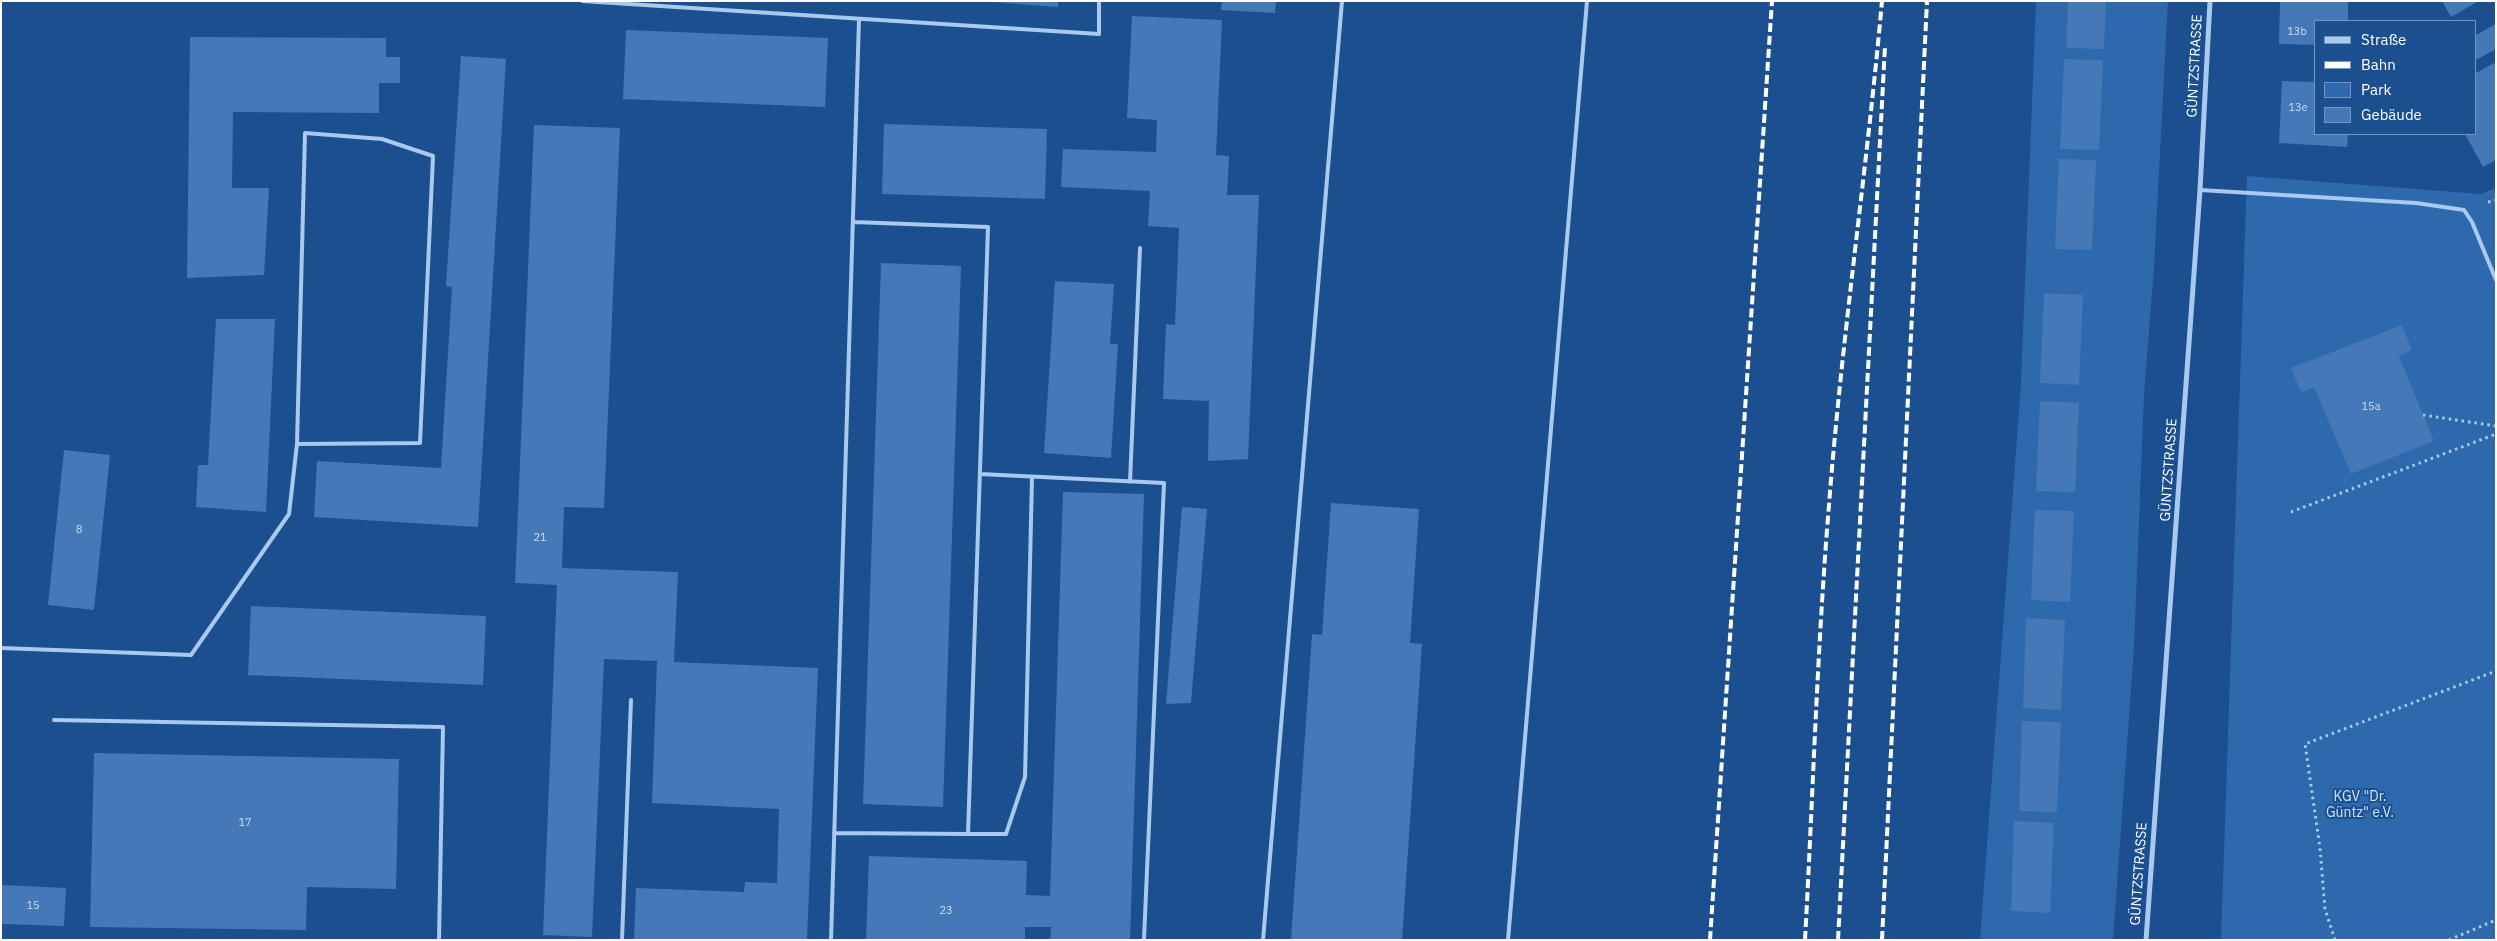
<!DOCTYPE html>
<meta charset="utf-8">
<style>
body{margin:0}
#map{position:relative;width:2497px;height:941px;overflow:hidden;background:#1b4f8f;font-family:"IBM Plex Sans",sans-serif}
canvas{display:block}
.frame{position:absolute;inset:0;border:2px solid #fff;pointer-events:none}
.legend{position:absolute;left:2314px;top:20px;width:162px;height:115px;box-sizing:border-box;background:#1b4f8f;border:1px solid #7695bc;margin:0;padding:6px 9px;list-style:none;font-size:15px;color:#fff}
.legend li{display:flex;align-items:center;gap:10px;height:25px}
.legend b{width:25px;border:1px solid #7695bc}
</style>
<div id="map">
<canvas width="2497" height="941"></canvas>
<div class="frame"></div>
<ul class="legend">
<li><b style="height:6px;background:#a9c9ee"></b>Straße</li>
<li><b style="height:6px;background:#fff"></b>Bahn</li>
<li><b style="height:14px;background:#2e69ad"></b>Park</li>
<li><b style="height:14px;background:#4478b7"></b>Gebäude</li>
</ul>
</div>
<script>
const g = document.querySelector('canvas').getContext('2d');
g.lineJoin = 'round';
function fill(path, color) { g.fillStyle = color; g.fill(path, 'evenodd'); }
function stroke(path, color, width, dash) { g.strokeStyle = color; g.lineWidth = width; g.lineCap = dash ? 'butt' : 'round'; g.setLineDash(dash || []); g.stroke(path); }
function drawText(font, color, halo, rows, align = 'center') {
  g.font = font + ' "IBM Plex Sans",sans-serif'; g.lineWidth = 4; g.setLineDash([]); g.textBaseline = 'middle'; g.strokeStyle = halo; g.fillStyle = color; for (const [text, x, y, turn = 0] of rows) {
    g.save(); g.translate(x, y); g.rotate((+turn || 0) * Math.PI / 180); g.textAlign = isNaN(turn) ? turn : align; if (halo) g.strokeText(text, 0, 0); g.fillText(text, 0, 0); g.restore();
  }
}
fill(new Path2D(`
 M2036,1H2168L2154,267L2144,395L2134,648L2113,940H1980L2021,383Z
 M2247,176L2481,194L2496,188V940H2221Z`), '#2e69ad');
fill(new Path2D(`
 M979,1H1058V7Z
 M1222,1H1276L1275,13L1221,10Z
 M2068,1H2106L2104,49L2066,48Z
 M2280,1H2348V21H2316V45L2279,44Z
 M2442,1H2479L2451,17Z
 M1132,16L1222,20L1216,155L1229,156L1227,195H1259L1248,459L1208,461L1209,401L1163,399L1166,324L1175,325L1179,228L1148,226L1150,191L1061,187L1063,149L1156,152L1157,120L1127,118Z
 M2496,24V49L2476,60V35Z
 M626,30L828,38L825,107L623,99Z
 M190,37L386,38V57H400V83H379V113L233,112L232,188H269L264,275L187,278Z
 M461,56L506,59L478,527L314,517L317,461L441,468L452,287L446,286Z
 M2064,59L2103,60L2099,150L2060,149Z
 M2496,62V160L2483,167L2465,134H2476V73Z
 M2282,81L2316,82V134H2348L2347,147L2279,143Z
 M884,124L1047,129L1045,199L882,194Z
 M534,125L620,128L604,508L564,507L562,568L678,572L674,662L818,668L807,940L634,939L636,888L744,892L745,882L777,883L779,809L652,803L657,661L604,659L592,937L543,935L557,585L515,583Z
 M2059,159L2096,160L2092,250L2055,249Z
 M881,263L961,266L943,807L863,804Z
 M1055,281L1114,284L1110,344H1118L1111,458L1044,453Z
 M2044,293L2083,295L2079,385L2040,383Z
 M216,319H275L266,512L196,507L198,465H208Z
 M2402,325L2412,350L2399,356L2434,441L2351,474L2314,387L2301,392L2291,368Z
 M2040,401L2079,403L2075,492L2036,491Z
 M64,450L110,455L94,610L48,605Z
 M1063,492L1144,494L1130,940H1050L1051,927H1025V940H866L869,856L1027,861L1026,895L1050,896Z
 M1331,503L1419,509L1410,643L1422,644L1402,940H1291L1312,634L1322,635Z
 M1182,507L1207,509L1191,703L1166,704Z
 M2035,510L2074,511L2070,602L2031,600Z
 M251,606L486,616L483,685L248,675Z
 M2026,618L2065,620L2061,710L2023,708Z
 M2022,721L2061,722L2057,812L2019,811Z
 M94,753L399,759L396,889L307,887L306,930L90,927Z
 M2014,821L2054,823L2050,913L2011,911Z
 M1,885L66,888L64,926L1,924Z`), '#4478b7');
stroke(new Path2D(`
 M2488,202L2496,200
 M2423,415L2496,426
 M2291,512L2496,434
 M2335,940L2325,909L2320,848L2305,744L2496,671
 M2449,940L2496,920`), '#a9c9ee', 3, [2.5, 4]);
stroke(new Path2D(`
 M582,1L1099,34V1
 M2200,190L2416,203L2464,210L2472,222L2496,280
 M980,474L1164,483L1144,939
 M1130,482L1140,248
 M1,648L191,655L289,514L297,444L305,133L382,139L433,156L420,443L297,444
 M54,720L443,727L439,940
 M834,833L968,834L988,227L853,222
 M968,834H1006L1025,777L1032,478
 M622,940L631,700
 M831,940L859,19
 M1263,940L1342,1
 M1508,940L1587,1`), '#a9c9ee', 4);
stroke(new Path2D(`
 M2146,940L2200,190L2210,1`), '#a9c9ee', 5);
stroke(new Path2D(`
 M1710,940L1772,1
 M1805,940C1813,795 1817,650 1829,505C1842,336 1867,169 1882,1
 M1838,940L1885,46
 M1882,940L1927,1`), '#fff', 4, [9, 4]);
drawText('11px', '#d0dded', null, [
 ["13b",2297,32],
 ["13e",2298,108],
 ["15a",2371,407],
 ["8",79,530],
 ["21",540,538],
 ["17",245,823],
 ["15",33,906],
 ["23",946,911]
]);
drawText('14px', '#fff', '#1b4f8f', [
 ["GÜNTZSTRASSE",2195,66,-87],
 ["GÜNTZSTRASSE",2169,470,-86],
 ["GÜNTZSTRASSE",2139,874,-86]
]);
drawText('14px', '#cfe3fa', '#1b4f8f', [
 ["KGV \"Dr.",2360,797],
 ["Güntz\" e.V.",2360,813]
]);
</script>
